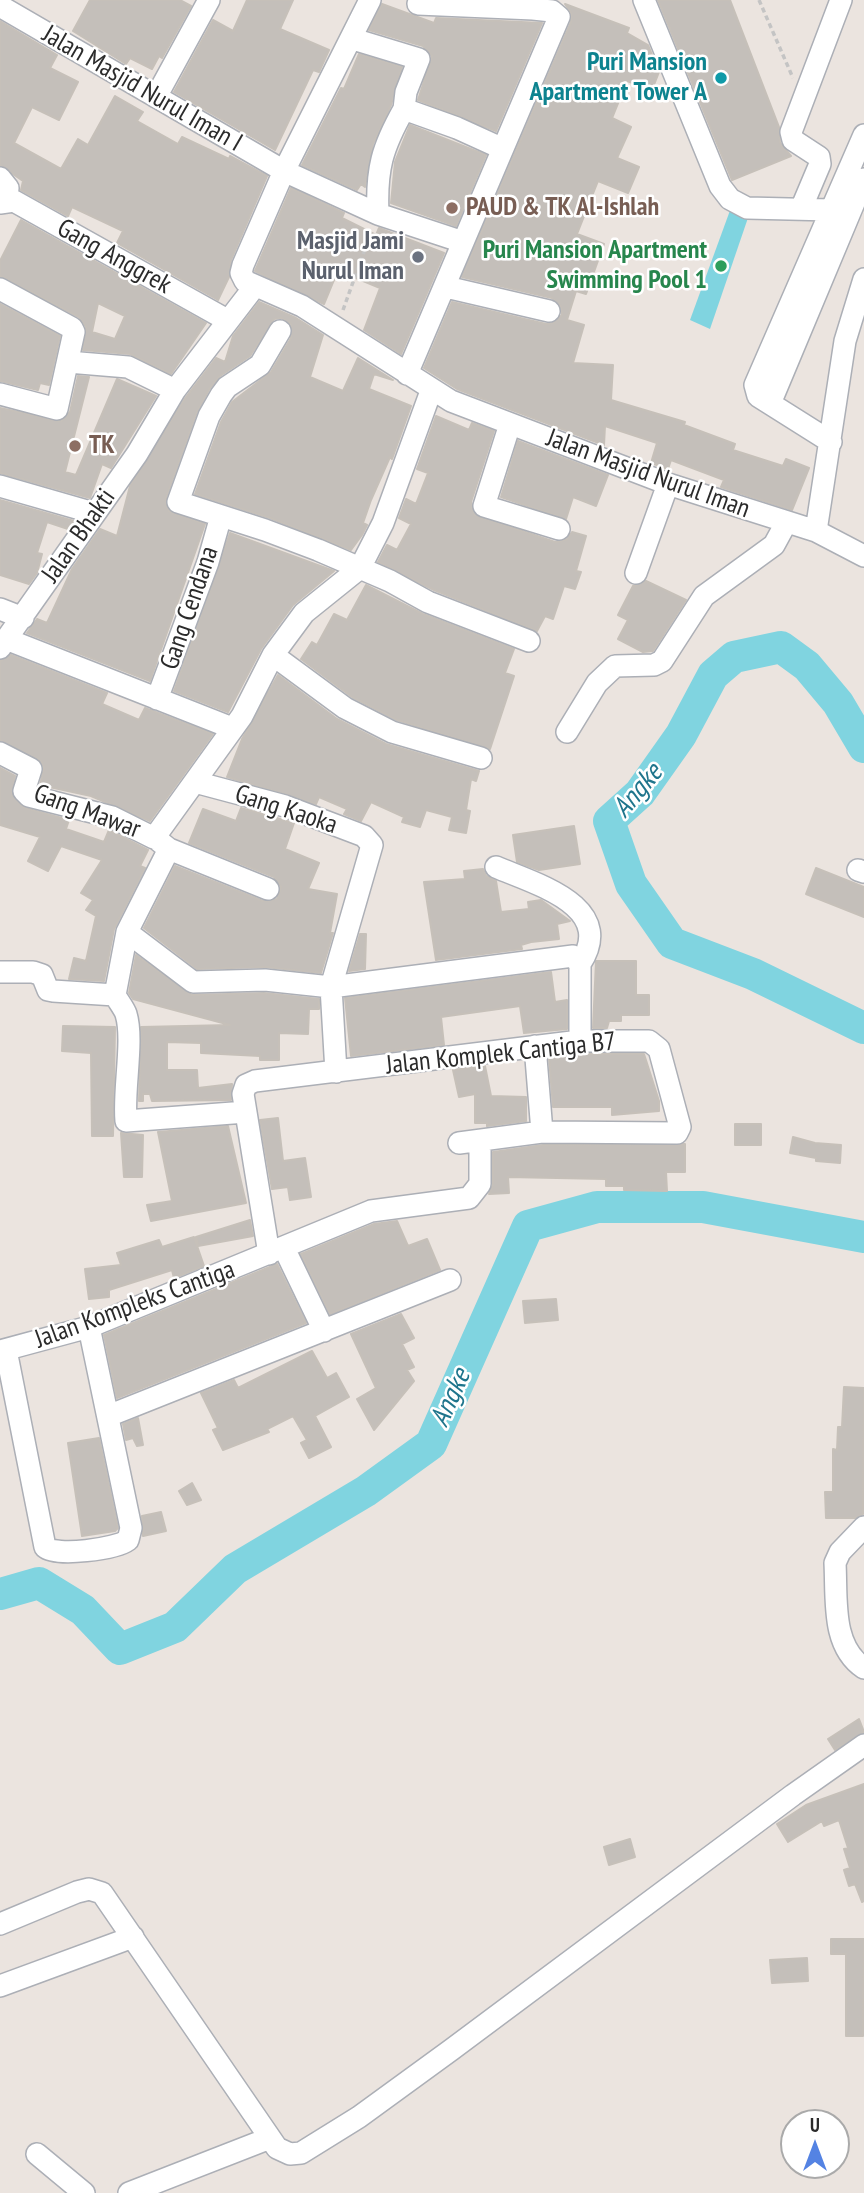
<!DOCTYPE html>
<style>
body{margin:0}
#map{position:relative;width:864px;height:2193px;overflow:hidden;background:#ebe4df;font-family:"PT Sans Narrow",sans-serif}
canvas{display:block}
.north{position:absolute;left:780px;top:2109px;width:70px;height:70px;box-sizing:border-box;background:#fff;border:2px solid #aaa;border-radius:50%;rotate:0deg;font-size:19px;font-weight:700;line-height:28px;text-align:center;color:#2b2b2b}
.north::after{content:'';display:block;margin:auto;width:24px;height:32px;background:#5483e3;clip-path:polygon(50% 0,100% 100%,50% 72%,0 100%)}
</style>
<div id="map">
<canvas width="864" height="2193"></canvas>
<div class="north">U</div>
</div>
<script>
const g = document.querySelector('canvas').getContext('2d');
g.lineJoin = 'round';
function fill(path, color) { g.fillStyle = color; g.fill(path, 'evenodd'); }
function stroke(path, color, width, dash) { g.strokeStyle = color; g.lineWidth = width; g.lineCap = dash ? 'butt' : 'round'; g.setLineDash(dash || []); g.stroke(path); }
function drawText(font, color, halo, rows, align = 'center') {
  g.font = font + ' "PT Sans Narrow",sans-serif'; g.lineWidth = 5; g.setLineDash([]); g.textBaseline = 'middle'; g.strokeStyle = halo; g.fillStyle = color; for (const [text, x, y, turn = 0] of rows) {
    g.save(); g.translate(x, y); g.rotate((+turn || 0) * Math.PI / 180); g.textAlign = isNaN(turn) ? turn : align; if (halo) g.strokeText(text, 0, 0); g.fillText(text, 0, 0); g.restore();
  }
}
fill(new Path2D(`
 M732,205L750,212L710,329L690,320Z`), '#80d4e0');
stroke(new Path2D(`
 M864,747L838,703L807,666L781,647L734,657L713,675L681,735L640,793L609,821L631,884L672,943L753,974L864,1028
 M0,1594L39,1583L83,1610L120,1649L175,1627L235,1569L366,1491L431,1444L528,1226L597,1207H703L864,1237`), '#80d4e0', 32);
const building = new Path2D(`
 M90,0H180L191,6L162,58L159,56L152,69L130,58L126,64L73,31Z
 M247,0H293L280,29L329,50L319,72L313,70L275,150L174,92L213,20L233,31Z
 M658,0H730L779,127L780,143L791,156L732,180Z
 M382,4L434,23L436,18L542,23L496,131L418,100L432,56L423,46L369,30Z
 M565,4L629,28L627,33L648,45L659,72L652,90L627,81L612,118L631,127L617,158L639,167L628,193L598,181L577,234L604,244L586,294L576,291L567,320L584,325L573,363L613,365L611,400L685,422L684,425L735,444L733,450L783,466L786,459L809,468L792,510L721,487L724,480L671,460L668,469L651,463L657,443L605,426L604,445L457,389L424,368L452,302L546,324L553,323L562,315L561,307L552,298L462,277L571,22V13Z
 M0,21L57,55L50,68L78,82L59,120L32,107L14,143L61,169L78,139L88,145L115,96L143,112L137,121L178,144L182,137L229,159L230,156L267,176L231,260L229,277L218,300L117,243L123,231L72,207L68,216L21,190L23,181L0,165Z
 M359,54L402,67L391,105L373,144L365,187L361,184L357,190L302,165L341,88L344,89Z
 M410,125L486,155L456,226L391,203L395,162Z
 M291,188L344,213L342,218L376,235L379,228L444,253L401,354L364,330L380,288L351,276L349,280L336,275L324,304L255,271Z
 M21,220L206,323L171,374L130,354L83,350L86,327L79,317L0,276V261ZM98,303L125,316L115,339L92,332Z
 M259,302L296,318L323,335L310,377L343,391L358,358L393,380L374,374L369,389L411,406L392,459L390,457L371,500L363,523L367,525L362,535L351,550L270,518L195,494L221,422L232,402L271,372L291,338V324L281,318L274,319L250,356L220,376L210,388L197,412L166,498L169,511L205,524L150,681L27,633L37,619L47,623L72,569L100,529L117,536L130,486L186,397L216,358L225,362L233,336Z
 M0,304L60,336L49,385L40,383L38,390L0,381Z
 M78,376L89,377L65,472L76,475L117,379L156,396L111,468L102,464L90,498L0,473V408L61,421L70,412Z
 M436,416L469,430L472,423L494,431L471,502L475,515L555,542L567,539L572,532L586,536L576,571L581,572L575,589L564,586L553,619L545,616L537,631L434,590L378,562L387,545L397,550L411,524L399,518L406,499L416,504L428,473L417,469Z
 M518,441L608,475L596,506L573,497L566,519L501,497Z
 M0,500L74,521L68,529L47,522L37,553L42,554L37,573L29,584L0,575Z
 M230,533L334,571L293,605L261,649L228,712L174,691Z
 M646,581L686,600L653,651L643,652L618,639L628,620L618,615L633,586Z
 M366,585L423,614L514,649L505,673L514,676L490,749L397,720L352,697L301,659L312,642L317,645L334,614L347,620Z
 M11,655L107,693L102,704L139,720L145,708L213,734L150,821L91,796L40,785L44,768L41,761L0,740V661Z
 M278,675L337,719L386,744L479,771L476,781L471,779L466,810L470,811L466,833L449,830L452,817L426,810L420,827L402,822L404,817L371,802L361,821L344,814L347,809L319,797L316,804L227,777L242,739Z
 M0,768L15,776L12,795L25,808L69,820L66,829L104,842L109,830L148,850L140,866L145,868L114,929L104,981L69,979L74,958L86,961L96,916L86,910L93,900L81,893L102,860L61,846L48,871L28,861L40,837L0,825Z
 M241,808L294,823L285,849L319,863L308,889L337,894L330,933H333L321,973L265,967L197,969L144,928L175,866L263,901L277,899L281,887L274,877L189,843L203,809L236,821Z
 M574,826L580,864L539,870L517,862L513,835Z
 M816,868L864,887V917L806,894Z
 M483,869L486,876L496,881L501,912L529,909L528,902L541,900L570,921L557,924L559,939L531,942L521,945L522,949L436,960L424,882L465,879L464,871Z
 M360,934H366L365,969L349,971Z
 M136,955L192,995L264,993L319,999V1009H309L308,1034L279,1033V1060H260V1056L201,1053V1043L167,1042V1070H197L198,1088L232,1084L231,1100L152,1101L150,1094H143V1101H139L141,1027L230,1025L133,999L129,993Z
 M596,961H636V995H649V1015H621V1021H609L607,1028H593Z
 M551,972L555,1002L567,1000V1029L524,1033L520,1006L441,1017L444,1045L351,1056L345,998Z
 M63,1026L115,1027L113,1136H92L91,1053L62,1051Z
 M581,1054H644L659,1101V1111L612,1115V1107H553L549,1058Z
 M485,1066L491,1096L526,1097V1121L487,1126V1123H475V1094L459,1097L453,1070Z
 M278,1118L283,1161L305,1158L311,1197L290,1200L288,1187L272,1189L260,1120Z
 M735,1124H761V1145H735Z
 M228,1126L246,1203L151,1221L147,1205L172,1201L158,1132Z
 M121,1133L143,1135L142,1177H124Z
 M793,1137L815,1143L841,1145L840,1163L816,1161V1158L790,1153Z
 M685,1144V1172H666L667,1191L624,1190V1186H606V1179L508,1177L509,1193L489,1194L493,1184V1152L543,1145Z
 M250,1220L253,1236L198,1246L196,1237Z
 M397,1221L408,1246L427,1239L440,1270L330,1314L301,1254L374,1224Z
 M194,1237L204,1266L174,1278L172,1270L109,1290V1297L89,1299L85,1269L121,1265L117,1253L159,1240L162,1247Z
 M277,1264L306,1323L117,1398L104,1335Z
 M556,1299L558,1320L525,1323L523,1301Z
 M401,1314L414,1338L402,1344L414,1367L407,1370L414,1381L374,1430L357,1399L376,1388L351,1334Z
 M312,1351L327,1378L336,1373L349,1397L315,1416L331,1447L309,1458L301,1443L307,1440L293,1416L267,1429L269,1432L223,1450L213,1430L218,1428L201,1393L234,1380L238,1388Z
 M844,1387L864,1388L863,1514L855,1518H826L825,1492H833V1449L837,1450L838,1427H842Z
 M138,1418L143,1445L137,1446L133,1438L126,1440L123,1424Z
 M99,1438L118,1528L115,1531L82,1536L68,1443Z
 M192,1483L201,1500L187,1505L179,1491Z
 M161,1512L166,1531L143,1536L142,1516Z
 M859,1719L864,1732L835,1750L828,1739Z
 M864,1784V1901L862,1902L855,1884L849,1886L844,1870L850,1868L844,1849L848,1848L839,1820L824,1826L822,1821L788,1842L777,1824L806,1805Z
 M630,1839L635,1857L609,1865L604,1847Z
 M831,1939H864L863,2036H846V1954H831Z
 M807,1958L808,1981L772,1983L770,1960Z`);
fill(building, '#c4bfba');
stroke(building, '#c6c0b9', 2);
const minor = new Path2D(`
 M370,0L284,171L243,265L241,273L245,281L302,306L451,401L668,484L816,531L864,556
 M644,0L720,186L730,199L747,208L831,210
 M0,6L284,171L378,214C376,169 382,148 404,109
 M353,39L419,59L406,92L404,109L457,128L501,148
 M156,97L209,0
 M0,178L8,188L7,200
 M0,203L14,201L227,320
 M801,209L820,164L819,157L793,140L791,132L841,0
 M378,214L463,242
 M446,287L549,311
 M0,289L72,328L74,332L57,409L0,394
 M280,331L260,365L227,387L221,395L209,416L178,502L265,530L318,550L390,581L428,602L529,641
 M68,362L128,367L175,390
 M407,374L559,17L552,11L533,9L418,4
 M762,398L774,394L864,179
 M510,424L484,506L559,529
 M831,442L758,396L755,385L864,135
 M0,486L94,513
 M816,531L845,341L864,279
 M636,573L668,484
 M0,609L23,618
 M6,639L232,728
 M0,648L137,454L175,390L255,286
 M273,655L345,708L392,732L481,758
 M157,699L208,562L221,516
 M567,732L597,683L615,666L654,665L662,661L704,596L774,545L786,523
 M0,753L31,769L24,791L29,796L112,817L154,838L242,716L273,655L304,613L360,568L383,523L431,391
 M195,782L285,806L364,836L372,845L331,987L573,956L580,964V1041
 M159,841L169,849L268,889
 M496,867C535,884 618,906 580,964
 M858,870L864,872
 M127,932L193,982L265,980L331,987L336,1072
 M0,972H33L42,975L48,990L53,991L115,995C118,1001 124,1008 126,1014C134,1040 123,1090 126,1121L246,1112
 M115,995L127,932L169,849
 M535,1046L542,1132
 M284,1248L324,1331
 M269,1254L243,1094L246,1085L255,1081L580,1041H649L659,1049L680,1127L677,1133L542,1132L459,1143
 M6,1350L45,1547C56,1557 116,1549 128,1540L131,1528L89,1327
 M0,1351L89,1327L371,1211L469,1198L480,1184V1141
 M108,1416L450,1280
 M864,1527L840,1552L835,1563C837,1599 831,1646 864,1668
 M0,1924L77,1892L89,1889L102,1893L277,2148L290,2154L301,2153L359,2117L451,2050L793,1795L864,1745
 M0,1986L133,1937
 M37,2154L84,2193
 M129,2193L270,2138`);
stroke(minor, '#acafb6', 24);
stroke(new Path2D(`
 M759,0L793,78
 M343,310L371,232`), '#c4c4c4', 3.5, [5, 3.5]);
stroke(minor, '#fff', 21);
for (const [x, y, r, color] of [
 [721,78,7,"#0f9aa8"],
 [452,208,7,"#8d6e63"],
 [418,257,7,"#6b7280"],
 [721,266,7,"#2e9e5b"],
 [75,446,7,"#8d6e63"]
]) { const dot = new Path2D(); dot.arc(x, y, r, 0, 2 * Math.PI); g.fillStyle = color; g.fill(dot); stroke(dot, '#fff', 2.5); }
drawText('bold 26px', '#0d838f', '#fff', [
 ["Puri Mansion",707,63],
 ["Apartment Tower A",707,93]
], 'right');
drawText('26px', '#2b2b2b', '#fff', [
 ["Jalan Masjid Nurul Iman I",142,89,30],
 ["Gang Anggrek",114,257,29],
 ["Jalan Masjid Nurul Iman",648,474,20],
 ["Jalan Bhakti",79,536,-55],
 ["Gang Cendana",190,608,-71],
 ["Gang Kaoka",286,810,18],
 ["Gang Mawar",87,812,20],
 ["Jalan Komplek Cantiga B7",501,1054,-6],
 ["Jalan Kompleks Cantiga",135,1305,-20]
]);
drawText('bold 26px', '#785e54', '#fff', [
 ["PAUD & TK Al-Ishlah",466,208],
 ["TK",89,446]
], 'left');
drawText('bold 26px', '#5b616d', '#fff', [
 ["Masjid Jami",404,242],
 ["Nurul Iman",404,272]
], 'right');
drawText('bold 26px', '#27864d', '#fff', [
 ["Puri Mansion Apartment",707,251],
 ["Swimming Pool 1",707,281]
], 'right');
drawText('italic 28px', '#1f758c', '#fff', [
 ["Angke",638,791,-50],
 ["Angke",451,1398,-66]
]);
</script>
